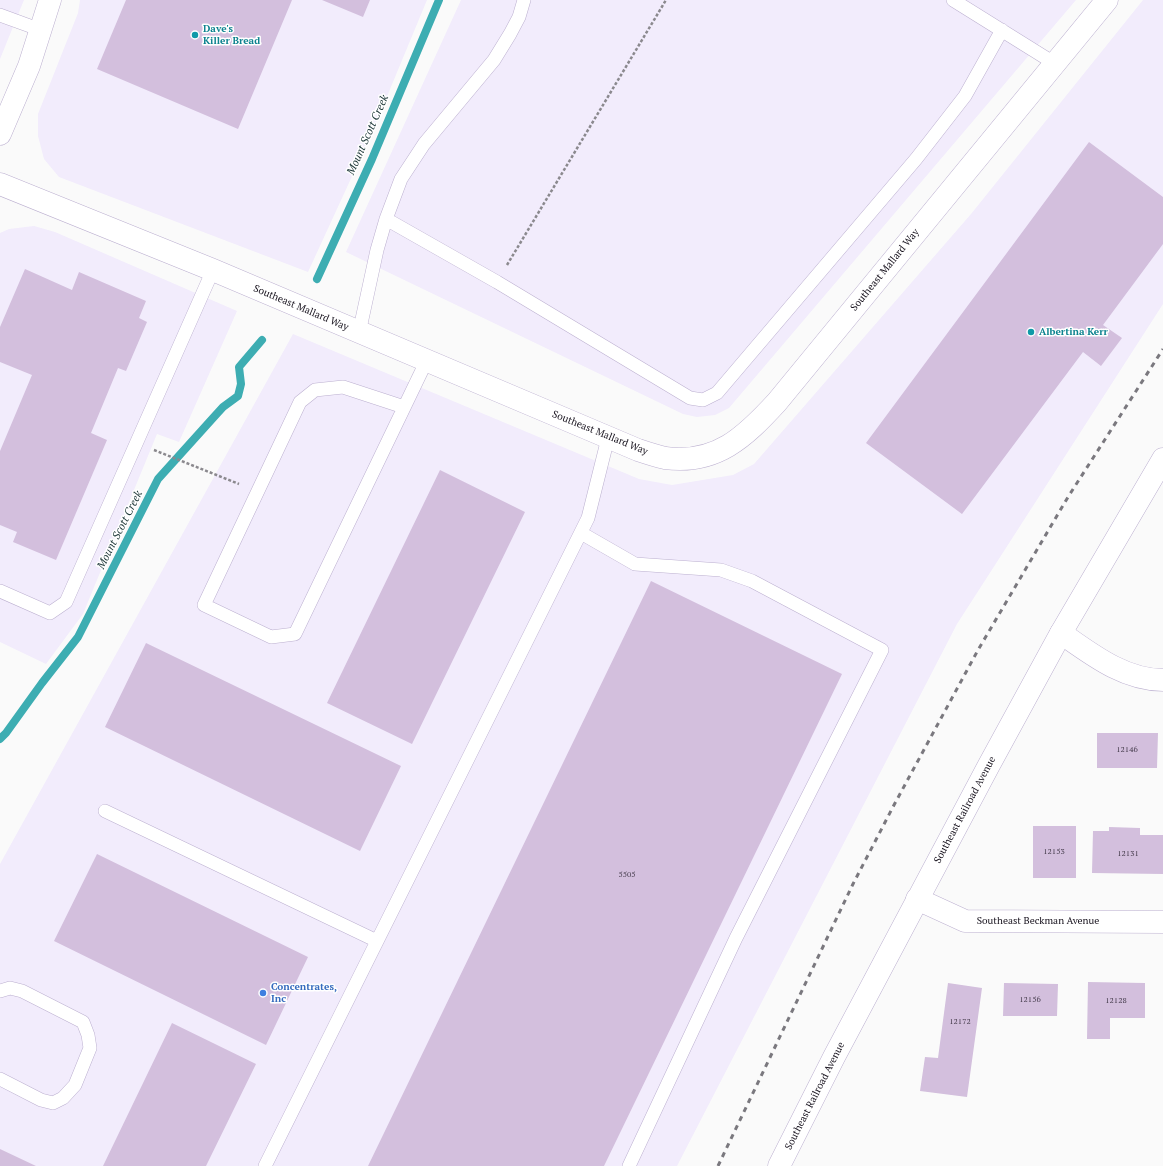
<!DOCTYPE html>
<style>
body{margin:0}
canvas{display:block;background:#fafafa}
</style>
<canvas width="1163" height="1166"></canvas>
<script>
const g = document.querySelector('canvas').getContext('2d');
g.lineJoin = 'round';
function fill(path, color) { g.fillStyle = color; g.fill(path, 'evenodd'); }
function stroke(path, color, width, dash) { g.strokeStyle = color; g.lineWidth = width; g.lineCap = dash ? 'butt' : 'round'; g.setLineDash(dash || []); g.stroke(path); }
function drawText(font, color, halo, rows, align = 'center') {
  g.font = font + ' "PT Serif",serif'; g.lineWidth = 3; g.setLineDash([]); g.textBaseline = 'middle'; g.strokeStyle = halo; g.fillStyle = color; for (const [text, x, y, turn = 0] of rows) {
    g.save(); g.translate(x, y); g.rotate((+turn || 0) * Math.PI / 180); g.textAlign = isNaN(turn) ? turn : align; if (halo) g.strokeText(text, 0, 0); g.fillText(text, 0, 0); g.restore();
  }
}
fill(new Path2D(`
 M0,0H24L0,59Z
 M80,0H427L371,135L308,272L59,177L44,159L38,136V114L78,13Z
 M461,0H1076L729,408L715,415L697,417L683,414L346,252Z
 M1143,0H1163V304L957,624L677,1166H0V864L293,334L639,479L672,485L733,475L754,464L971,214Z
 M34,226L55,232L237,311L179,442L157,434L83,614L46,664L0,642V233L9,229Z`), '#f2ecfc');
stroke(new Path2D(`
 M317,279L372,159L439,0
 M0,739L6,733L42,683L78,637L158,479L213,418L223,407L238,396L241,384L239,367L262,340`), '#3dadb2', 8);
fill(new Path2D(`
 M126,0H292L238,129L97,69Z
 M322,0H370L363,17Z
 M1089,142L1163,197V244L1103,325L1122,338L1101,366L1083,352L962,514L866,443Z
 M25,269L72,290L79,272L146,301L139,318L147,322L126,371L118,368L91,433L107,440L56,560L13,542L17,532L0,525V451L32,375L0,362V327Z
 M440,470L525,512L412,744L327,703Z
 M651,581L842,674L604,1166H368Z
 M146,643L401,766L360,851L105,727Z
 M1097,733H1158L1157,768H1097Z
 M1033,826H1076V878H1033Z
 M1109,827L1140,828V835H1163V874L1092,873L1093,831H1109Z
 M97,854L308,957L266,1045L54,941Z
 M1088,982L1145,983V1018H1110V1039H1087Z
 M948,983L982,988L967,1097L920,1091L925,1057L938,1058Z
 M1004,983L1058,984L1057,1016H1003Z
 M172,1023L256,1064L206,1166H103Z
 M0,1149L36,1166H0Z`), '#d3bfdd');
const lane = new Path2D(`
 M953,0L1054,63
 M0,15L41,30
 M386,219L497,282L690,398L703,400L717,393L916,159L965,96L1002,30
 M359,333L377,250L386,219L401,179L424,144L494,60L510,34L519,17L524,0
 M404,407L343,387L315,390L300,402L204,605L271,637L295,634L426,362
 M581,533L635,564L721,570L752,581L882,650L736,938L629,1166
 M0,591L50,613L66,602L213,270
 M105,811L377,941
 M0,991L10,988L22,991L83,1022L88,1035L90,1048L75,1085L63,1098L53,1103L41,1100L0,1079
 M265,1166L588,518L608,438`);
const street = new Path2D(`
 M0,184L213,270L638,450C647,453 656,456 665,458C716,465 745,437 777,402L1107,0
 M1061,633C1091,654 1124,680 1163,680
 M917,899L965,921L1163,922`);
const secondary = new Path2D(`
 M0,134L29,66L50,0
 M779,1166L834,1057L989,765L1061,633L1163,459`);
stroke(lane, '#bcb0d0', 14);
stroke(street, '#bcb0d0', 23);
stroke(secondary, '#bcb0d0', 23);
stroke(new Path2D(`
 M507,265L666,0
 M154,450L239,484`), '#8b898e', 2.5, [3, 2]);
stroke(lane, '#fff', 13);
stroke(street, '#fff', 22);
stroke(secondary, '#fff', 22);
stroke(new Path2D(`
 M718,1166L853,884L894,805L978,650L1068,497L1163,349`), '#7a787e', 3, [5, 5]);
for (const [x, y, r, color] of [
 [195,35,4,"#0f9aa8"],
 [1031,332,4,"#0f9aa8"],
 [263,993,4,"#3f7fe0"]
]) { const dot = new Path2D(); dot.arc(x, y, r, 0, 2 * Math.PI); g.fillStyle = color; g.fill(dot); stroke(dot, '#fff', 1.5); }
drawText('8px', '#463d4d', null, [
 ["12146",1127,750],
 ["12153",1054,852],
 ["12131",1128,854],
 ["5505",627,875],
 ["12156",1030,1000],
 ["12128",1116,1001],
 ["12172",960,1022]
]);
drawText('bold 10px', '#0d838f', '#fff', [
 ["Dave's",203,29],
 ["Killer Bread",203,41],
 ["Albertina Kerr",1039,332]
], 'left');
drawText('10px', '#17121d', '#fff', [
 ["Southeast Mallard Way",885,270,-51],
 ["Southeast Mallard Way",301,308,23],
 ["Southeast Mallard Way",600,433,22],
 ["Southeast Railroad Avenue",965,810,-62],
 ["Southeast Beckman Avenue",1038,921],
 ["Southeast Railroad Avenue",815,1096,-63]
]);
drawText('bold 10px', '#366cbe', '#fff', [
 ["Concentrates,",271,987],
 ["Inc",271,999]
], 'left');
drawText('italic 11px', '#213a3b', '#fff', [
 ["Mount Scott Creek",368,135,-66],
 ["Mount Scott Creek",120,530,-63]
]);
</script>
